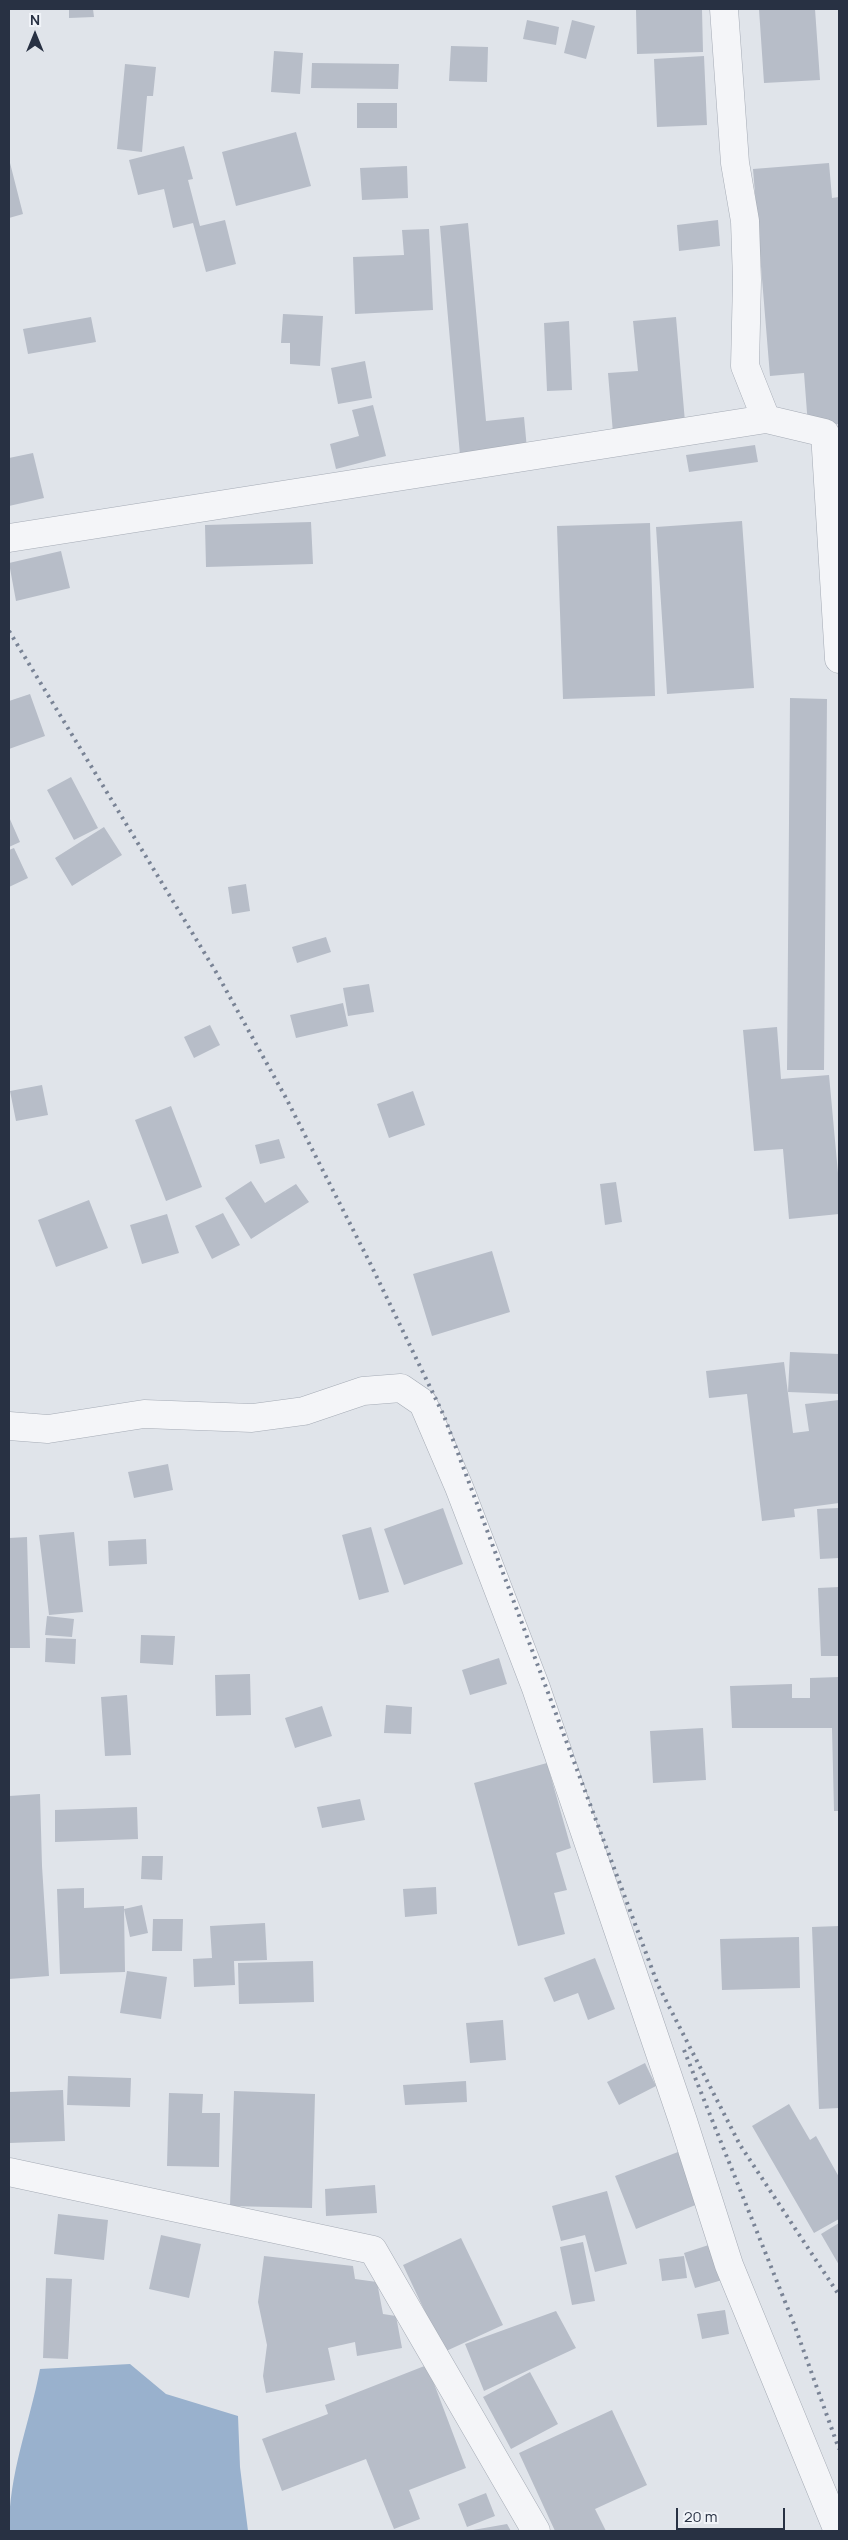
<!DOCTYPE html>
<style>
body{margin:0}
#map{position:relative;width:848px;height:2540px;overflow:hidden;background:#e0e4ea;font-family:Manrope,sans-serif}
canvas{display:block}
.frame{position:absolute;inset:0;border:10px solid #283143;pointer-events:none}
.north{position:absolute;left:10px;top:10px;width:50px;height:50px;-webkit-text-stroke:4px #f0f3f8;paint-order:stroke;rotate:0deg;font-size:14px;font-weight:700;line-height:20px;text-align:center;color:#283143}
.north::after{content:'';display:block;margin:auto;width:18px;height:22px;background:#283143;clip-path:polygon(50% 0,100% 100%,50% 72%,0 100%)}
.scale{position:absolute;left:676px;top:2508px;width:109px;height:22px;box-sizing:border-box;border:2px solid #283143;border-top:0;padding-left:6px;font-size:15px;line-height:18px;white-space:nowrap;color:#283143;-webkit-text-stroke:4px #f0f3f8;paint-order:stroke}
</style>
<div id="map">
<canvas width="848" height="2540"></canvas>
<div class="frame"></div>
<div class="north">N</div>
<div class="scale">20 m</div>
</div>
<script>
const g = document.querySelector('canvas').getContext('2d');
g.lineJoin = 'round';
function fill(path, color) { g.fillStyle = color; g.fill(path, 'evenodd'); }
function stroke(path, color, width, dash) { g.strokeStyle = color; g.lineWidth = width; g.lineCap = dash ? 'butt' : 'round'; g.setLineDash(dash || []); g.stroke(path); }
fill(new Path2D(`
 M130,2364L166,2394L238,2416L240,2467L248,2531H9C9,2472 29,2426 40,2369Z`), '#99b1cd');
fill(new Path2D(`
 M69,9H93L94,17L69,18Z
 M666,9H702L703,52L637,54L636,10Z
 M759,9H815L820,80L764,83Z
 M527,20L559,27L556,45L523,39Z
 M572,20L595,26L586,59L564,53Z
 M451,46L488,47L487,82L449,81Z
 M274,51L303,53L300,94L271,92Z
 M704,56L707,125L657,127L654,59Z
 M312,63L399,64L398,89L311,88Z
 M125,64L156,67L153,96H147L142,152L117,149Z
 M357,103H397V128H357Z
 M296,132L311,186L236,206L222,152Z
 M184,146L193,179L188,180L200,226L225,220L236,264L206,272L193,223L173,228L164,189L138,195L129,160Z
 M9,159L23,214L9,218Z
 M829,163L832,198L839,197V424L808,426L804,373L770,376L753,169Z
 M407,166L408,198L362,200L360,168Z
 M718,220L720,246L679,251L677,225Z
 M468,223L486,421L524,417L527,449L460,455L440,226Z
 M429,229L433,310L355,314L353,257L404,255L402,230Z
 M283,314L323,316L320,366L290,364V343H281Z
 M91,317L96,342L28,354L23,329Z
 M676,317L685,422L613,433L608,373L638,371L633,321Z
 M569,321L572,390L547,391L544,323Z
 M365,361L372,398L338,404L331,368Z
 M373,405L386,456L336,469L330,444L359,436L352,410Z
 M755,445L758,462L689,472L686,455Z
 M33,453L44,498L9,506V458Z
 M742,521L754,688L667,694L656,527Z
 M311,522L313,564L206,567L205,525Z
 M650,523L655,696L563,699L557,526Z
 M61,551L70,588L16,601L9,563Z
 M30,694L45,736L9,749V701Z
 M790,698L827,699L824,1070H787Z
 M71,777L98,828L74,840L47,790Z
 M9,817L20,842L9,847Z
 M104,827L122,855L72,886L55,858Z
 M14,848L28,878L9,887V850Z
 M246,884L250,911L232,914L228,887Z
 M326,937L331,952L297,963L292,947Z
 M369,984L374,1012L348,1016L343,988Z
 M343,1003L348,1026L296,1038L290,1015Z
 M210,1025L220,1045L194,1058L184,1037Z
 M777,1027L781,1079L829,1075L839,1184V1214L789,1219L783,1149L754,1151L743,1030Z
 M42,1085L48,1115L16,1121L10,1091Z
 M413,1091L425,1125L389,1138L377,1104Z
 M171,1106L202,1187L166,1201L135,1120Z
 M279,1139L285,1158L260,1164L255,1145Z
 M251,1181L265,1203L296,1184L309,1202L251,1239L225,1198Z
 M616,1182L622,1222L605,1225L600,1184Z
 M89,1200L108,1248L56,1267L38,1220Z
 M223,1213L240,1245L212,1259L195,1226Z
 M167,1214L179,1253L142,1264L130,1225Z
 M492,1251L510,1312L432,1336L413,1274Z
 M790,1352L839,1354V1394L788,1392Z
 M784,1362L793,1433L809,1431L805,1404L839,1400V1503L794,1509L795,1517L762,1521L747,1394L709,1398L706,1371Z
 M168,1464L173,1490L134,1498L128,1472Z
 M443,1508L463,1564L404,1585L384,1529Z
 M839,1508V1558L820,1559L817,1509Z
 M371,1527L389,1592L359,1600L342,1535Z
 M74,1532L83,1612L49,1615L39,1535Z
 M27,1537L30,1648H9V1538Z
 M146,1539L147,1564L109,1566L108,1541Z
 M839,1587V1656H821L818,1588Z
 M47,1616L74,1619L72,1637L45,1635Z
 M141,1635L175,1636L173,1665L140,1663Z
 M46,1638L76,1639L75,1664L45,1662Z
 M499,1658L507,1684L470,1695L462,1670Z
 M250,1674L251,1715L216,1716L215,1675Z
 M839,1677V1811H834L832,1728H732L730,1686L792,1684V1698H810V1678Z
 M127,1695L131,1755L105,1756L101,1697Z
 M386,1705L412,1707L411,1734L384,1733Z
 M322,1706L332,1736L295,1748L285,1718Z
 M703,1728L706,1780L653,1783L650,1731Z
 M547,1763L571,1848L556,1853L567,1890L554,1893L565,1934L518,1946L474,1783Z
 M40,1794L42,1866L49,1976L9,1979V1796Z
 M360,1799L365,1820L322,1828L317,1807Z
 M137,1807L138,1839L55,1842V1810Z
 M142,1856H163L162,1880L141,1879Z
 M436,1887L437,1914L405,1917L403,1889Z
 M84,1888V1908L124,1906V1909L142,1905L148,1933L130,1937L124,1909L125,1972L60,1974L57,1889Z
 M153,1919H183L182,1951H152Z
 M265,1923L267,1960L234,1961L235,1985L194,1987L193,1959L212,1958L210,1926Z
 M839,1926V2108L819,2109L812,1927Z
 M799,1937L800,1988L722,1990L720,1939Z
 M595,1958L615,2009L588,2020L578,1993L554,2002L544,1978Z
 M313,1961L314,2002L239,2004L238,1963Z
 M127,1971L167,1977L161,2019L120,2013Z
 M503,2020L506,2060L470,2063L466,2023Z
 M645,2063L656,2086L619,2105L607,2082Z
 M68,2076L131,2078L130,2107L67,2105Z
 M466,2081L467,2102L405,2105L403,2085Z
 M63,2090L65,2141L9,2143V2092Z
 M234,2091L315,2094L312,2208L230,2206Z
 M169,2093L203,2094L202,2113H220L219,2167L167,2166Z
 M789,2104L810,2140L816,2136L839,2177V2219L814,2233L752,2126Z
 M678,2152L698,2204L636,2229L615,2176Z
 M375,2185L377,2213L326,2216L325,2189Z
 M607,2191L627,2264L595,2272L585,2235L561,2241L552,2206Z
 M58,2214L108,2220L104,2260L54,2254Z
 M839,2223V2265L821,2234Z
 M161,2235L201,2244L189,2298L149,2289Z
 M461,2238L503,2325L444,2352L403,2265Z
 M583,2242L595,2301L572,2305L560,2247Z
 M718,2242L729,2278L695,2288L684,2253Z
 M264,2256L353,2266L355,2279L377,2282L383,2314L396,2316L402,2348L357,2356L355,2342L328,2348L335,2380L266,2393L263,2376L267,2345L258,2302Z
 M684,2256L687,2278L662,2281L659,2259Z
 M46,2278L72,2279L68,2359L43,2358Z
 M725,2310L729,2334L702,2339L697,2314Z
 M556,2311L576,2348L484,2391L465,2344Z
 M427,2365L466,2468L409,2490L420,2519L394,2529L366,2459L282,2491L262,2439L328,2414L325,2405Z
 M530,2372L558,2424L511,2449L483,2397Z
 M612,2410L647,2485L595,2509L606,2531H555L519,2453Z
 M486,2493L495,2516L467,2527L458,2504Z
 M507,2524L511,2531H473V2530Z`), '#b7bdc8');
const minor = new Path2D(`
 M724,9L735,163L745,221L747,280L745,366L766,419
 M9,538L766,419L825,433L839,659
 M9,1426L48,1429L144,1414L252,1418L304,1411L363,1391L401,1388L423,1403L459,1487L536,1688L683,2121L729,2265L838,2531
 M9,2172L373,2250L536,2531`);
stroke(minor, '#a5abb5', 29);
stroke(minor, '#f4f5f8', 28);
stroke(new Path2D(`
 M9,631L216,972L286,1098L371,1265L444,1416L658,1985L740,2145L839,2295
 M684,2050L794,2324L839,2449`), '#798395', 4, [2.5, 5]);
</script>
